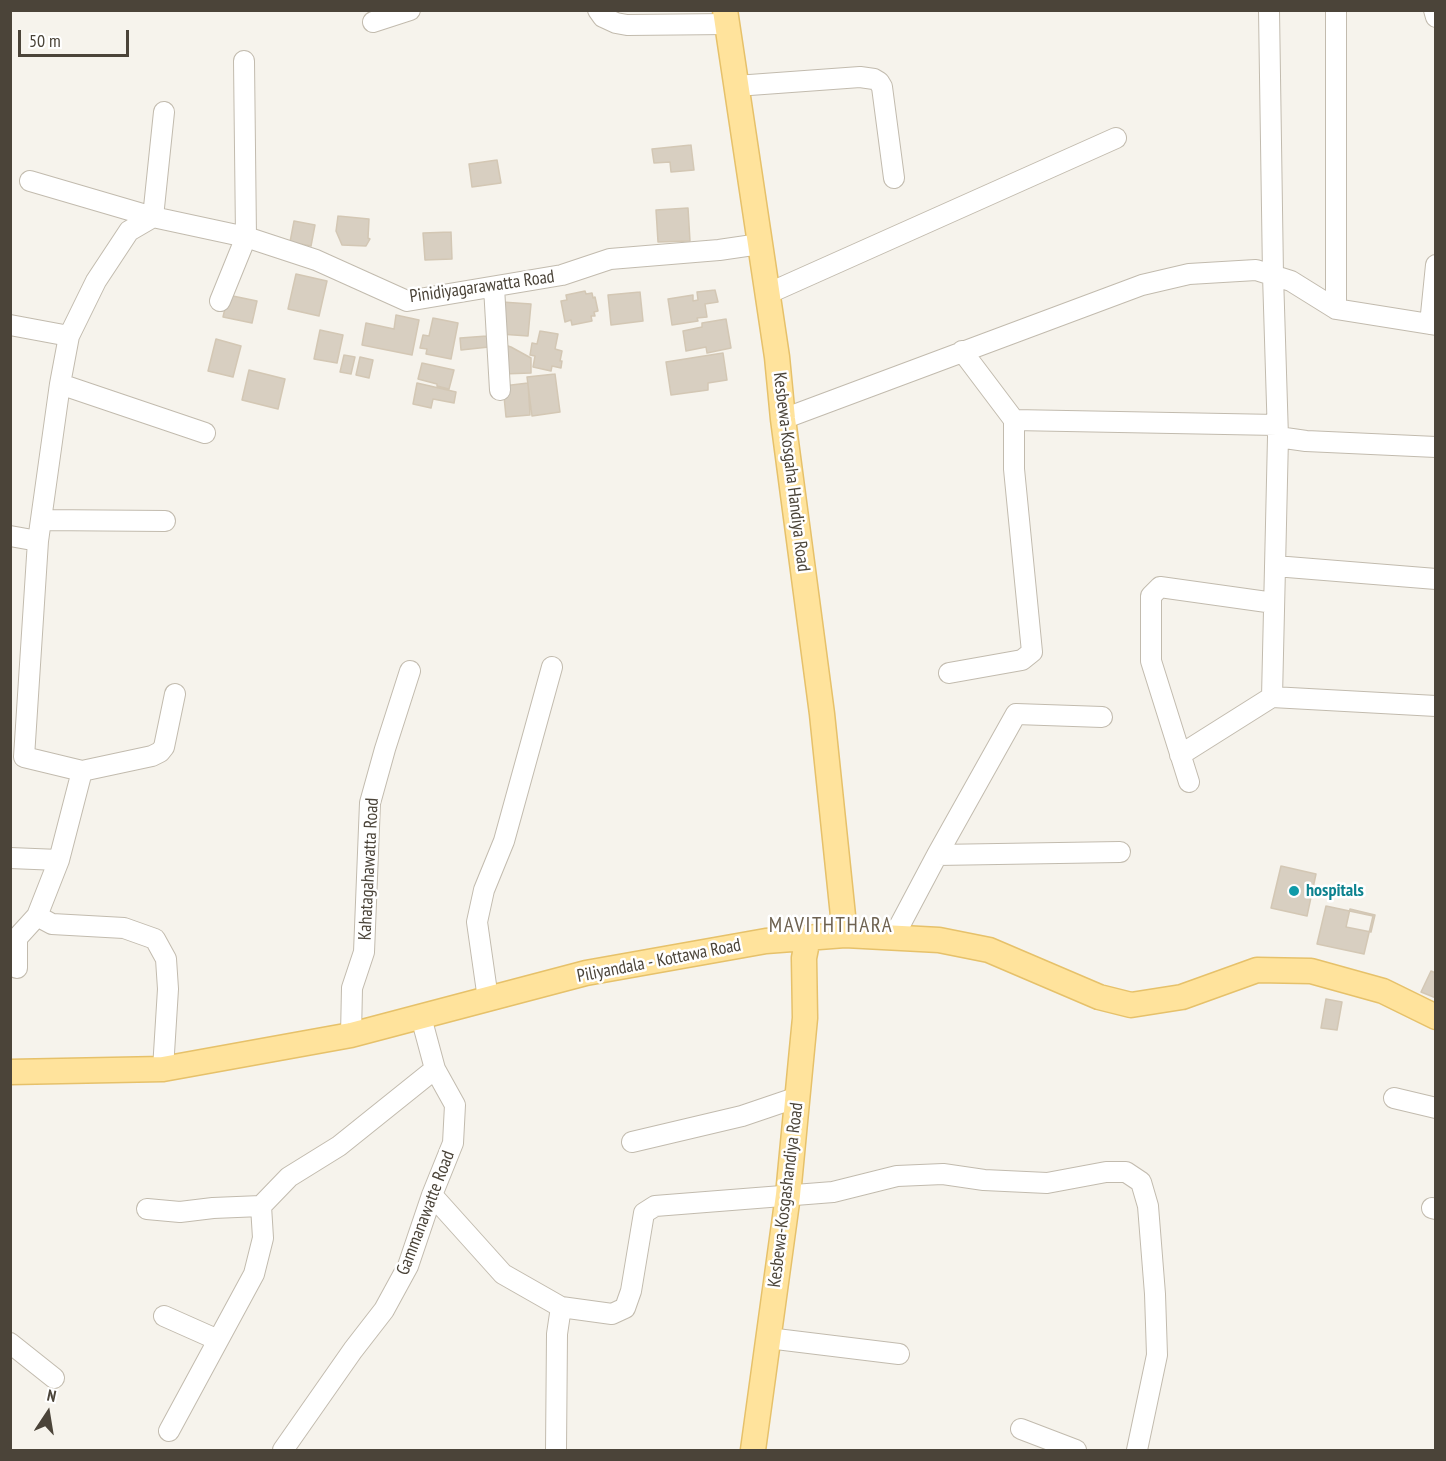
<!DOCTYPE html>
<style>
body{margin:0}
#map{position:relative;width:1446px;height:1461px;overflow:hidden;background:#f6f3ec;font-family:"PT Sans Narrow",sans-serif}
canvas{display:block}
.frame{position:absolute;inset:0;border:12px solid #4b4439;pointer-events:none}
.north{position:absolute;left:18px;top:1383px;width:60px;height:60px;-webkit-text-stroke:4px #fff;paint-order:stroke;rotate:12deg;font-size:16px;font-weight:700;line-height:24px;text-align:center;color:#4b4439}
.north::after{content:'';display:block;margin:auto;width:21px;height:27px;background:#4b4439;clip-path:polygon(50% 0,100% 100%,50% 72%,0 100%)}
.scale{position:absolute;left:18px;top:30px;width:111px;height:27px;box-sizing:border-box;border:3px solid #4b4439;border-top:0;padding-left:8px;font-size:18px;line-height:21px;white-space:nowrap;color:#4b4439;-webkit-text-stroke:4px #fff;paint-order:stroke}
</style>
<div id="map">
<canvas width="1446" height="1461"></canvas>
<div class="frame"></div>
<div class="north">N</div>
<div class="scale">50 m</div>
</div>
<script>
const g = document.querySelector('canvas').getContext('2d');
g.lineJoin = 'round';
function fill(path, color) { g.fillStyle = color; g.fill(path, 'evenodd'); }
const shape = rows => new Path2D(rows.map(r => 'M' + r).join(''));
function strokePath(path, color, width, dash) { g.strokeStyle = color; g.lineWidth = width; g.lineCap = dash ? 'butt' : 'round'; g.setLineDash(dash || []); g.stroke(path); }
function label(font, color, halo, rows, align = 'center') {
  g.font = font + ' "PT Sans Narrow",sans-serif'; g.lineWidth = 5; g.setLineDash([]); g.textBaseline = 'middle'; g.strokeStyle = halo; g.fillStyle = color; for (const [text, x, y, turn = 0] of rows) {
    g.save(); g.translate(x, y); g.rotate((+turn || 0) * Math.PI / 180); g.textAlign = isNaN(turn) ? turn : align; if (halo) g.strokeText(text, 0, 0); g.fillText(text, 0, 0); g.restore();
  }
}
const building = shape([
 [691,145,694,170,671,172,670,162,654,163,652,149,691,145],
 [497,160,501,183,472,187,469,164,497,160],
 [688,208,690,241,658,242,656,210,688,208],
 [338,216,369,219,368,238,370,239,366,246,342,245,336,231,338,216],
 [294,221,315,225,311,246,290,242,294,221],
 [451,232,452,259,425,260,423,233,451,232],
 [296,274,327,281,319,316,288,309,296,274],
 [715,290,718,302,705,304,707,317,697,318,698,321,672,325,668,299,693,295,693,301,698,300,697,292,715,290],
 [585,291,586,294,592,293,593,298,595,297,598,311,594,312,595,316,591,316,592,321,572,325,571,320,565,322,561,301,567,300,566,295,585,291],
 [640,292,643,321,611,325,608,295,640,292],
 [228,295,257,301,252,323,223,317,228,295],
 [502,302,531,304,528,336,500,334,502,302],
 [396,315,419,320,412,355,362,345,366,323,394,329,396,315],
 [433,318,458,323,451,359,426,354,427,349,420,348,423,335,429,336,433,318],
 [726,319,731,348,707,353,706,347,686,351,683,331,702,327,702,323,726,319],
 [320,330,343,335,337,363,314,359,320,330],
 [540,331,558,334,555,349,562,351,560,361,562,361,561,368,552,366,551,371,533,367,535,356,530,355,532,343,537,344,540,331],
 [487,336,489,347,461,350,460,338,487,336],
 [216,339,241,346,233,377,208,371,216,339],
 [505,345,511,347,531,358,531,373,502,374,505,345],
 [723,353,727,380,708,383,708,390,671,395,666,362,723,353],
 [344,355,355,357,351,374,340,372,344,355],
 [360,357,373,360,369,378,356,375,360,357],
 [422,363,454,370,449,389,437,386,437,384,418,379,422,363],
 [249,370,285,379,278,409,242,400,249,370],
 [555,374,560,412,532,416,527,377,555,374],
 [417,383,456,392,454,403,433,399,431,408,413,404,417,383],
 [528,383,530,415,506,417,503,386,528,383],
 [1281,866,1316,874,1307,916,1271,908,1281,866],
 [1326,906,1373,916,1364,954,1317,944,1326,906],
 [1350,909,1375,915,1371,932,1346,927,1350,909],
 [1431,971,1436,973,1436,998,1421,992,1431,971],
 [1326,999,1342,1002,1337,1030,1321,1028,1326,999]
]);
const minor = shape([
 [598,10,603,17,616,23,627,25,727,24],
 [1269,10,1273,275,1278,437,1272,697,1436,706],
 [1336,10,1336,309],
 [1434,10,1436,17],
 [373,22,410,10],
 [736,86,860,77,874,79,879,82,882,87,894,178],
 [30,181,153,217,164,112],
 [494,287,500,390],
 [767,294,1116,138],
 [220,301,246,237,244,61],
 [1430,324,1436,265],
 [10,325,69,336],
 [962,351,1014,420,1277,425],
 [60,384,205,433],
 [783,419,1142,285,1189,274,1256,270,1291,281,1336,309,1436,325],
 [1278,437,1306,441,1436,447],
 [41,520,165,521],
 [10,536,38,541],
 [1275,566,1436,579],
 [949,673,1022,660,1032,652,1014,469,1014,420],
 [1180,755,1272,697],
 [82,771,152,756,160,752,164,747,175,694],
 [1189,782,1151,661,1151,596,1160,587,1274,603],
 [937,855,1120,852],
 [10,858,59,860],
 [893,938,937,855,1016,714,1102,717],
 [17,968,17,938,37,916],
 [488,999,477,922,484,890,504,841,552,667],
 [351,1035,352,988,364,952,370,803,385,749,410,671],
 [163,1069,168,989,166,959,155,939,124,928,52,924,37,916,59,860,82,771,24,757,38,541,60,384,69,336,96,281,129,231,153,217,246,237,316,260,407,301,562,275,610,259,719,250,760,244],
 [1394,1098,1436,1108],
 [632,1142,742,1116,798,1097],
 [432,1195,503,1274,561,1307],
 [1432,1208,1436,1209],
 [147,1209,180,1212,213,1208,261,1206,289,1177,339,1146,435,1069],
 [164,1316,218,1340],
 [768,1338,899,1354],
 [10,1343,54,1378],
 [1021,1429,1076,1450],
 [169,1431,254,1274,263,1238,261,1206],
 [283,1450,353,1350,384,1310,408,1266,432,1195,453,1143,455,1105,435,1069,421,1017],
 [556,1450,557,1334,561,1307,612,1314,625,1308,631,1291,644,1213,655,1206,833,1192,897,1176,943,1174,984,1180,1047,1183,1106,1172,1126,1172,1141,1182,1148,1206,1155,1294,1157,1355,1137,1450]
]);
const major = shape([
 [725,10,777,357,783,419,822,714,845,935],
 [10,1072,163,1069,351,1035,586,973,766,941,845,935,939,940,989,950,1099,997,1131,1005,1182,997,1257,970,1311,971,1383,991,1436,1017],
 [753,1450,788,1195,805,1018,804,958,808,938]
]);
const markers = [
 [1294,891,6,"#0f9aa8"]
];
const streetNames = [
 ["Pinidiyagarawatta Road",482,287,-8],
 ["Kesbewa-Kosgaha Handiya Road",791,472,83],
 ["Kahatagahawatta Road",369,869,-87],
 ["Piliyandala - Kottawa Road",659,961,-11],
 ["Kesbewa-Kosgashandiya Road",786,1195,-83],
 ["Gammanawatte Road",426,1213,-69]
];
const cultureNames = [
 ["hospitals",1306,891]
];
const quarterNames = [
 ["MAVITHTHARA",831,926]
];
fill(building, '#d8cfc1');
strokePath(building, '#d3c7b4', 1.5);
strokePath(minor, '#c2bbae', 22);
strokePath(major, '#e6c16a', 27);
strokePath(minor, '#fff', 20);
strokePath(major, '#ffe39c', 24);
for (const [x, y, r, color] of markers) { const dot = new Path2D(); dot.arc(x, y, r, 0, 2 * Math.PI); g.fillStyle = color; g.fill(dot); strokePath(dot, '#fff', 2); }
label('18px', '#4b4439', '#fff', streetNames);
label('bold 18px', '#0d838f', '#fff', cultureNames, 'left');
g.letterSpacing = '1.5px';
label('21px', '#6e6250', '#fff', quarterNames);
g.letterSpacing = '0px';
</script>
